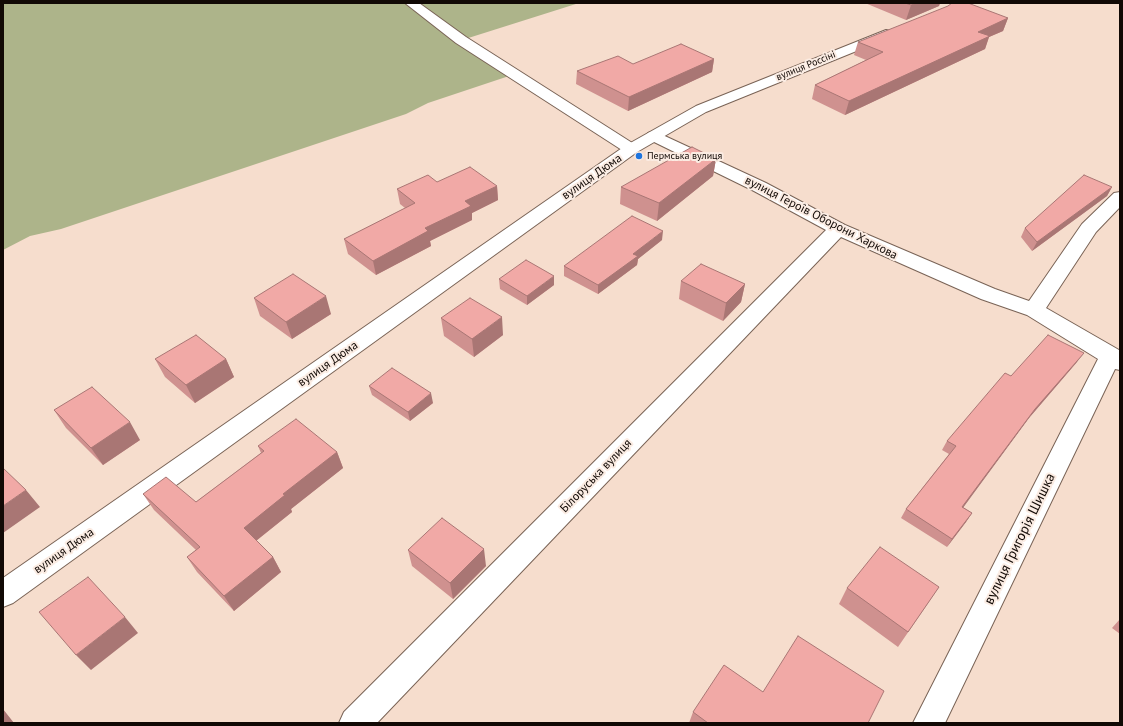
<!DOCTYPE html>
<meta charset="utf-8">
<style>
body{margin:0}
#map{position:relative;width:1123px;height:726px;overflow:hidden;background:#f6ddcd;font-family:"PT Sans",sans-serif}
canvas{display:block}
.frame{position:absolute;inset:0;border:4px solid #110905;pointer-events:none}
</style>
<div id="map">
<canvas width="1123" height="726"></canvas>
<div class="frame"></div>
</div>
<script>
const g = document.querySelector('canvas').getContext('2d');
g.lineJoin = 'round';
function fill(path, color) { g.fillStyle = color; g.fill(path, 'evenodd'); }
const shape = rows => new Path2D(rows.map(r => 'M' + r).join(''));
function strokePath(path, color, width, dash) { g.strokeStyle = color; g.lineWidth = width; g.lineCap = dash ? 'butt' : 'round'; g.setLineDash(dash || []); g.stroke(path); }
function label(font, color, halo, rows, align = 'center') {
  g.font = font + ' "PT Sans",sans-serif'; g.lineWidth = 4; g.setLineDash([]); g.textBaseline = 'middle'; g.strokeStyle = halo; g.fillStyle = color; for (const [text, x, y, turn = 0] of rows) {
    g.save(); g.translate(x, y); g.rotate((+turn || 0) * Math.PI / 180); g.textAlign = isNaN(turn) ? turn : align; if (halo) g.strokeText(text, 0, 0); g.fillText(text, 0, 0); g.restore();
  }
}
const green = shape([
 [3,3,579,3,462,40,515,74,428,103,406,114,61,229,30,236,3,250]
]);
const minor = shape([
 [405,3,419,3,466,37,637,146,639,149,637,152,631,154,625,152,456,43,405,3],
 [654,131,766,183,845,225,995,289,1029,301,1082,224,1114,193,1120,192,1120,207,1096,232,1046,308,1119,350,1120,370,1115,369,945,723,913,723,1098,359,1027,315,981,299,841,237,377,723,339,723,344,712,826,230,754,191,648,139,646,136,648,133,654,131]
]);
const tertiary = shape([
 [886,30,891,31,893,34,891,37,706,112,637,152,13,603,3,607,3,578,625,146,696,106,886,30]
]);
const wall = shape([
 [865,3,940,3,939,6,906,20],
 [1008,18,1003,31,989,37,985,49,845,115,812,99,815,85,866,60,854,55,858,42],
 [714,59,712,72,628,111,576,84,577,71,633,64],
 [716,159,713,176,657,221,620,204,621,187],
 [437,182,497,186,498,200,472,213,472,220,430,241,431,246,376,275,348,254,344,239,405,208,400,204,397,189],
 [1112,187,1107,196,1032,251,1021,237,1025,228],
 [662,240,638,259,637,265,598,294,564,276,564,266],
 [499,279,554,285,527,305,500,289],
 [681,281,745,284,741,302,723,321,679,299],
 [254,298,331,314,292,339,260,316],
 [441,318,503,335,474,357,444,336],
 [155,359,226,359,234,377,195,403,165,377],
 [1077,362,1029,418,963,507,972,513,966,522,947,547,901,518,906,509,949,454,942,450,947,441],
 [369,386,433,403,410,421,372,395],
 [54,410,140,440,103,465,66,428],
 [258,446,337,452,343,468,291,509,292,512,256,541,273,557,281,572,234,611,197,572,187,557,196,550,154,510,143,494,196,502,261,453],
 [408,550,486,566,453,599,412,566],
 [939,587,898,647,839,604,847,588],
 [1120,619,1120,634,1112,628],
 [763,692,868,723,689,723,693,712]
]);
const shadedWall = shape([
 [916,3,940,3,939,6,906,20,911,5],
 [1008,18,1003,31,989,37,985,49,845,115,849,101,978,32],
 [714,59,712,72,628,111,629,97],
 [716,159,713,176,657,221,659,203],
 [497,186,498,200,472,213,472,220,430,241,431,246,376,275,373,261,425,228,465,201],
 [1112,187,1107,196,1032,251,1037,242],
 [663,231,662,240,638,259,637,265,598,294,598,285,633,254],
 [554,276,554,285,527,305,527,296],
 [745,284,741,302,723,321,726,303],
 [326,296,331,314,292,339,286,322],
 [502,317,503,335,474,357,472,339],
 [1084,353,1077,362,1029,418,957,516,962,507,1035,409],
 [226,359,234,377,195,403,186,385],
 [431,393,433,403,410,421,408,412],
 [130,422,140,440,103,465,91,448],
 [337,452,343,468,291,509,292,512,252,544,244,528,283,494],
 [26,490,40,507,3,533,3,506],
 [972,513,966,522,947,547,952,539],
 [484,549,486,566,453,599,450,583],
 [273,557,281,572,234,611,224,596],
 [125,617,138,633,91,670,76,655],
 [3,709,14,723,3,723]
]);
const building = shape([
 [905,3,916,3,911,5,905,3],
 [952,3,968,3,1008,18,978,32,990,36,849,101,815,85,883,52,858,42,948,6,952,3],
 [681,44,714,59,629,97,577,71,618,56,633,64,681,44],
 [692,147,716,159,659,203,621,187,692,147],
 [470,167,497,186,465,201,471,206,425,228,428,231,373,261,344,239,415,203,397,189,428,175,437,182,470,167],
 [1084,175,1112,187,1037,242,1025,228,1084,175],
 [632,216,663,231,633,254,638,256,598,285,564,266,632,216],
 [526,260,554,276,527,296,499,279,526,260],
 [701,264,745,284,726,303,681,281,701,264],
 [293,274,326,296,286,322,254,298,293,274],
 [470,298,502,317,472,339,441,318,470,298],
 [196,335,226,359,186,385,155,359,196,335],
 [1048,335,1084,353,1035,409,962,507,972,513,952,539,906,509,956,446,947,441,1005,373,1011,376,1048,335],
 [392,368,431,393,408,412,369,386,392,368],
 [92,387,130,422,91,448,54,410,92,387],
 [296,419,337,452,283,494,285,495,244,528,273,557,224,596,187,557,200,547,143,494,166,477,196,502,264,451,258,446,296,419],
 [3,468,26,490,3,506,3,468],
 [442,518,484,549,450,583,408,550,442,518],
 [880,547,939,587,908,632,847,588,880,547],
 [88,577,125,617,76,655,39,612,88,577],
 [798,636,884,691,868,723,708,723,693,712,724,665,763,692,798,636]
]);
const markers = [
 [639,156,4,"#1e75df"]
];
const farStreetnames = [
 ["вулиця Россіні",806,66,-22]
];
const farPoinames = [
 ["Пермська вулиця",647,156]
];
const streetNames = [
 ["вулиця Дюма",592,177,-35],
 ["вулиця Героїв Оборони Харкова",821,218,27],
 ["вулиця Дюма",328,364,-35],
 ["Білоруська вулиця",596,476,-46],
 ["вулиця Дюма",64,551,-35]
];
const nearStreetnames = [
 ["вулиця Григорія Шишка",1020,539,-64]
];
fill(green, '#adb48a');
strokePath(minor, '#796356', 2);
strokePath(tertiary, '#796356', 2);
fill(minor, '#fff');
fill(tertiary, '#fff');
fill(wall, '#cf918f');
fill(shadedWall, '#a97674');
fill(building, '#f1a9a6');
strokePath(building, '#a97674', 1);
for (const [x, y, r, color] of markers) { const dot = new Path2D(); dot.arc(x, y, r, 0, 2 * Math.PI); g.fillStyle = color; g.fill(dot); strokePath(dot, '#fbece3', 1.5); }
label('10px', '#110905', '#fbece3', farStreetnames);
label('10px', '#110905', '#fbece3', farPoinames, 'left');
label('12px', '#110905', '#fbece3', streetNames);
label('14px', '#110905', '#fbece3', nearStreetnames);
</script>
